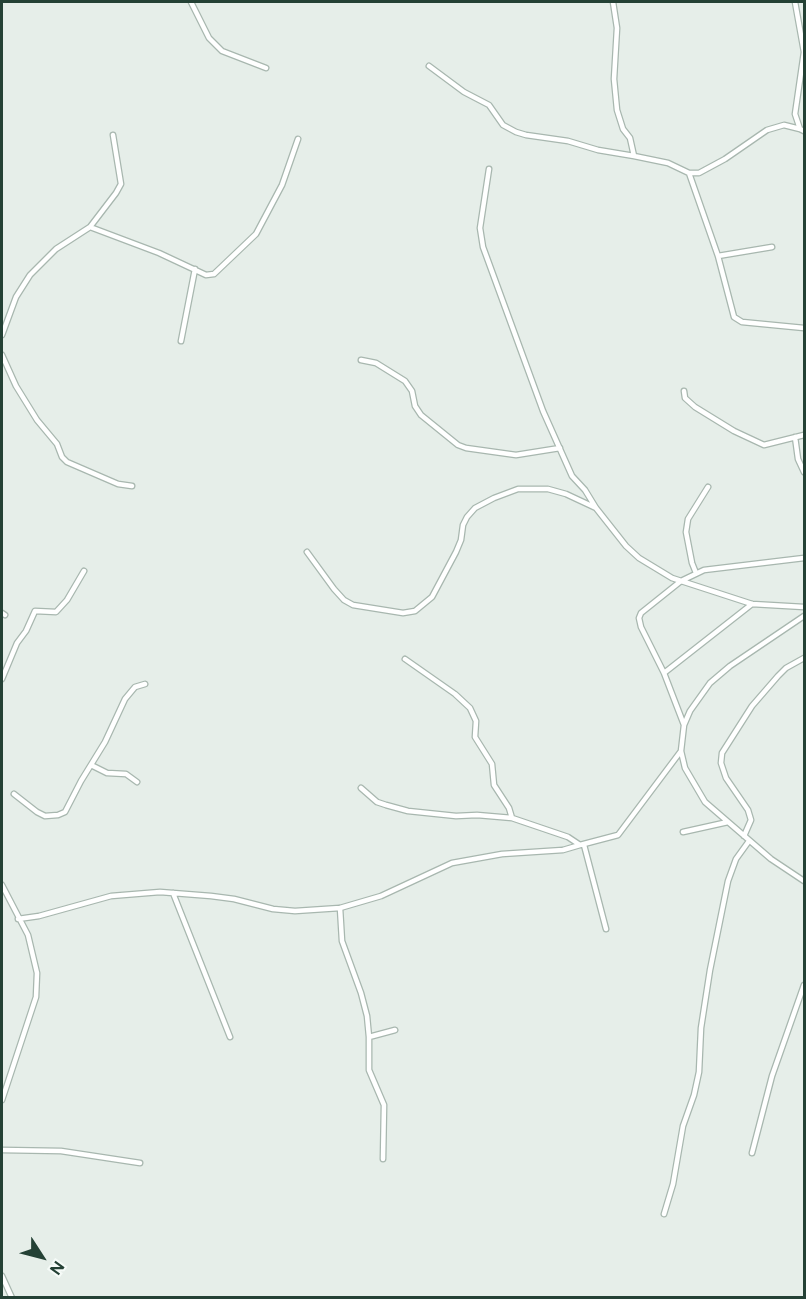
<!DOCTYPE html>
<style>
body{margin:0}
#map{position:relative;width:806px;height:1299px;overflow:hidden;background:#e6eee9;font-family:Figtree,sans-serif}
canvas{display:block}
.frame{position:absolute;inset:0;border:3px solid #244135;pointer-events:none}
.north{position:absolute;left:12px;top:1227px;width:60px;height:60px;-webkit-text-stroke:4px #f6fbf8;paint-order:stroke;rotate:126deg;font-size:16px;font-weight:700;line-height:24px;text-align:center;color:#244135}
.north::after{content:'';display:block;margin:auto;width:21px;height:27px;background:#244135;clip-path:polygon(50% 0,100% 100%,50% 72%,0 100%)}
</style>
<div id="map">
<canvas width="806" height="1299"></canvas>
<div class="frame"></div>
<div class="north">N</div>
</div>
<script>
const g = document.querySelector('canvas').getContext('2d');
g.lineJoin = 'round';
const shape = rows => new Path2D(rows.map(r => 'M' + r).join(''));
function strokePath(path, color, width, dash) { g.strokeStyle = color; g.lineWidth = width; g.lineCap = dash ? 'butt' : 'round'; g.setLineDash(dash || []); g.stroke(path); }
const minor = shape([
 [191,2,209,38,222,51,266,68],
 [613,2,617,28,614,79,617,110,623,129,630,138,634,156,668,163,689,173,699,173,725,159,767,130,784,125,800,129],
 [795,2,804,52,795,114,800,129,804,131],
 [429,66,464,92,489,105,503,125,516,132,526,135,568,141,598,150,634,156],
 [489,169,480,228,483,247,543,411,572,476,585,490,596,508,626,546,639,558,672,578,752,604,804,607],
 [689,173,718,256,734,317,742,322,804,328],
 [90,227,116,193,121,184,113,135],
 [718,256,772,247],
 [2,335,16,297,30,275,56,249,90,227,159,253,206,275,214,274,256,234,282,185,298,139],
 [181,341,195,269],
 [2,355,16,386,37,420,57,444,62,457,67,462,118,484,132,486],
 [361,360,376,363,405,381,412,391,415,406,421,415,458,445,466,448,516,455,560,448],
 [684,391,685,398,695,407,734,431,764,445,804,435],
 [795,437,798,459,804,472],
 [307,552,334,589,344,600,353,605,403,613,415,611,432,597,456,552,461,540,463,525,467,517,475,508,494,498,518,489,548,489,566,494,596,508],
 [696,573,692,563,686,532,688,519,708,487],
 [2,613,5,615],
 [804,616,730,666,710,683,690,711,684,725,681,751,685,768,705,802,771,859,804,881],
 [405,659,455,694,470,708,476,721,475,737,492,764,494,785,509,808,512,818],
 [664,673,752,604],
 [2,679,17,643,26,631,35,611,56,612,67,600,84,571],
 [684,725,664,673,641,627,639,618,641,613,681,581,704,570,804,558],
 [91,765,107,773,126,774,137,782],
 [361,788,377,802,386,805,408,811,456,816,477,815,512,818,568,837,580,845,618,835,681,751],
 [14,794,37,812,45,816,58,815,65,812,81,781,105,742,125,699,135,687,145,684],
 [683,832,728,822],
 [744,836,751,820,748,810,726,778,721,763,722,753,752,706,778,676,786,668,804,658],
 [584,845,606,929],
 [2,885,28,935,37,973,36,997,2,1100],
 [173,893,230,1037],
 [340,908,342,941,361,993,367,1016,369,1037,395,1030],
 [18,919,39,916,111,896,160,892,211,896,234,899,273,909,295,911,340,908,381,896,452,863,502,854,563,850,580,845],
 [369,1037,369,1070,384,1105,383,1159],
 [2,1150,61,1151,140,1163],
 [752,1153,772,1076,804,985],
 [664,1214,673,1184,683,1126,694,1095,699,1072,701,1028,710,970,728,881,736,859,749,841],
 [2,1276,12,1298]
]);
strokePath(minor, '#a8b7af', 7);
strokePath(minor, '#fff', 4.5);
</script>
